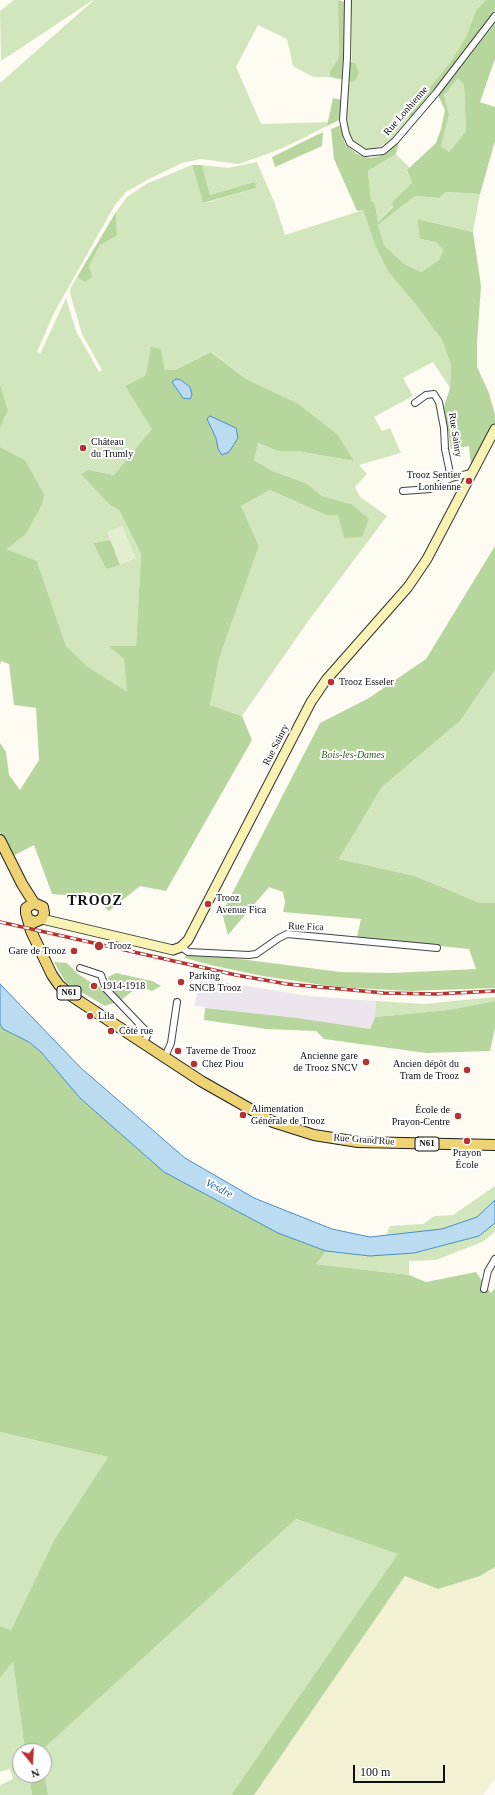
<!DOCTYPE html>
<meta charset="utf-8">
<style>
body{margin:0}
#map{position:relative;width:495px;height:1795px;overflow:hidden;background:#fefcf2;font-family:Georgia,serif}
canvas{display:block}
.north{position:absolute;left:12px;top:1743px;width:40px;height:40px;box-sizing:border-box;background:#fff;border:1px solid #9f9f9f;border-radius:50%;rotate:162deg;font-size:11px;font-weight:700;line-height:16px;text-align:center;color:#0f0f0f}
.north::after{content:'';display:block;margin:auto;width:14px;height:18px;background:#b53234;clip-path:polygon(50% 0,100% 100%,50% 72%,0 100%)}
.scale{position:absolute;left:353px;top:1765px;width:92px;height:18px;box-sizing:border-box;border:2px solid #0f0f0f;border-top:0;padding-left:5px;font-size:12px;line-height:14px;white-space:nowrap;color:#0f0f0f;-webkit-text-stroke:3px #fff;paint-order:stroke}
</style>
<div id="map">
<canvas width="495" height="1795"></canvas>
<div class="north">N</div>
<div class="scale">100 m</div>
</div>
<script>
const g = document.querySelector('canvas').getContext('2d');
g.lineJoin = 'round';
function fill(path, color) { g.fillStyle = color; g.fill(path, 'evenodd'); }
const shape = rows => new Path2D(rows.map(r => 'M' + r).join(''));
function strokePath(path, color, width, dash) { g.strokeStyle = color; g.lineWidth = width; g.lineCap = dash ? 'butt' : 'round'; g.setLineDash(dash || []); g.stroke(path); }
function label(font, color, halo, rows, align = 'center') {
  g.font = font + ' Georgia,serif'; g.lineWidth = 4; g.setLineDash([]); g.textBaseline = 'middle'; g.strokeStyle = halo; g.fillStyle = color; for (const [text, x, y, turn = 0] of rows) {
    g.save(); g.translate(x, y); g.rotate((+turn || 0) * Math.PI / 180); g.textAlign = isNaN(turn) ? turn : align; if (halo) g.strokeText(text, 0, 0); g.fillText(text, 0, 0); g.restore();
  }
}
const industrial = shape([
 [209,980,310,996,376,1001,375,1017,370,1029,194,1006,198,992,208,985]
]);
const farmland = shape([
 [495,1567,495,1779,483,1795,254,1795,405,1576,438,1589,480,1576]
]);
const green = shape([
 [14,0,93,0,1,61,0,11],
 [94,0,338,0,339,59,330,71,330,77,313,77,293,66,287,39,258,25,236,67,261,124,328,122,327,126,283,148,239,164,201,159,182,163,149,179,126,192,115,205,90,249,54,313,37,352,40,354,66,298,76,331,99,372,102,370,82,334,70,293,71,287,77,277,84,282,89,267,100,245,117,236,116,212,127,197,146,184,192,165,203,203,209,202,256,188,254,183,210,195,202,165,228,168,257,162,275,204,285,235,363,210,374,242,442,340,451,365,450,388,433,362,403,378,413,396,374,417,382,431,390,428,401,453,359,465,367,474,355,487,360,497,387,516,309,620,242,716,210,705,220,656,259,546,241,506,270,490,326,515,338,515,351,504,322,496,306,483,272,471,254,460,257,443,277,451,297,451,353,461,297,403,246,379,212,352,175,370,165,370,161,349,147,375,125,386,153,429,114,475,89,470,110,505,119,510,141,554,136,646,108,646,124,659,128,693,87,666,66,646,37,561,7,549,26,534,42,505,25,460,0,447,0,428,8,410,0,384,0,83],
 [111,540,135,558,106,569,93,543],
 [352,0,486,0,476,10,467,35,452,60,410,112,409,119,393,138,379,147,368,150,353,143,347,131,346,111,348,80,355,63,352,62],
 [458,77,464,85,466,131,449,152,441,146,449,115,444,95],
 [396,154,410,168,407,171,412,183,392,202,393,206,378,222,375,204,371,200,368,171],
 [446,192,480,194,473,232,417,219,420,239,436,242,443,250,439,260,421,272,404,264,384,245,378,225,415,196,439,198],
 [495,670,495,903,480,903,415,876,339,859,382,787,460,721],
 [495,997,495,1001,450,1010,375,1017,376,1001,424,1004],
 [495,1186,495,1200,477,1217,442,1229,386,1235,390,1226,423,1224,434,1216,453,1215],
 [495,1223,495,1232,482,1242,436,1260,409,1261,409,1275,316,1264,326,1251,370,1256,414,1253,479,1236],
 [0,1432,108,1457,54,1540,11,1630,0,1626],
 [296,1519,399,1554,231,1795,48,1795,44,1771,44,1751,41,1751],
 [13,1662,25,1751,20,1751,20,1775,29,1775,32,1795,0,1795,0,1785,13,1779,10,1769,0,1772,0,1678]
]);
const forest = shape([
 [338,0,345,2,345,60,355,63,359,73,354,82,330,77,330,71,339,58],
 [486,0,495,0,495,10,445,76,409,119,410,112,452,60,467,35,476,10],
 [495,21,495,59,480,102,495,107,495,141,480,194,446,192,439,198,415,196,378,225,384,245,404,264,421,272,439,260,443,250,436,242,420,239,417,219,473,232,481,286,477,343,477,367,489,393,495,415,495,423,471,466,469,446,451,449,444,406,450,388,451,365,442,340,418,307,388,271,374,242,363,210,357,211,334,159,331,129,341,125,345,144,357,154,370,158,380,156,399,141,396,154,368,171,371,200,375,204,378,222,393,207,392,202,412,183,407,170,436,143,441,129,445,110,438,95],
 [458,78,464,85,466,131,449,152,441,146,449,115,444,95],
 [333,98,341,100,339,120,327,126],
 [323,132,322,146,275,167,272,157],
 [192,165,202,165,210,195,255,182,256,188,203,203],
 [116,212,117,236,100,245,89,267,92,277,84,282,77,277],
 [151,347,161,349,165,370,175,370,211,352,246,379,297,403,337,434,354,461,297,451,277,451,258,443,254,460,272,471,306,483,322,496,351,504,369,519,362,537,344,538,338,515,326,515,270,490,241,506,259,546,220,656,210,705,242,716,252,740,166,891,140,886,109,911,88,892,64,895,52,894,34,845,11,857,0,832,0,743,6,752,9,775,20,790,39,760,36,708,14,705,9,664,1,661,0,665,0,447,25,460,44,495,42,505,26,534,7,549,37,561,66,646,87,666,127,692,124,659,108,646,136,646,141,554,119,510,110,505,81,474,89,470,114,475,152,429,125,386,146,375],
 [0,384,8,410,0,428],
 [111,540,120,565,106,569,93,543],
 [495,546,495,670,460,721,382,787,339,859,415,876,480,903,495,903,495,988,410,991,336,987,263,976,215,966,185,958,186,955,225,957,340,972,392,973,476,969,469,949,357,937,361,919,283,912,285,902,283,892,269,887,228,935,222,913,320,723,369,698,426,659],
 [54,962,67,963,78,974,92,983,94,981,106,992,111,989,108,977,116,973,152,981,161,986,152,991,139,986,120,1001,105,1006,66,983],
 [495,1001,495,1028,490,1051,426,1053,324,1039,316,1031,266,1029,204,1020,205,1008,297,1018,370,1029,375,1017,449,1010],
 [0,1024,3,1029,29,1042,41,1052,80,1098,278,1233,326,1251,316,1264,409,1275,426,1282,476,1272,491,1293,495,1288,495,1567,480,1576,438,1589,405,1576,254,1795,231,1795,398,1554,296,1519,41,1751,25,1751,13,1662,0,1678,0,1626,11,1630,54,1540,108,1457,0,1432],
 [44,1771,48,1795,32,1795,29,1775,44,1775]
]);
const pitch = shape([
 [122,526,136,558,120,565,107,532]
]);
const water = shape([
 [176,379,181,380,190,387,192,395,190,399,183,398,172,382,176,379],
 [210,416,236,428,238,438,229,452,222,455,218,449,216,438,207,419,210,416],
 [0,984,81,1068,185,1158,254,1198,332,1229,370,1237,442,1229,477,1217,495,1200,495,1223,479,1236,414,1253,370,1256,326,1251,278,1233,164,1172,80,1098,41,1052,29,1042,3,1029,0,1024,0,984]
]);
const street = shape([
 [348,0,347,58,343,120,346,134,350,143,365,153,383,151,395,141,436,93,495,16],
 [415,403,426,395,434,394,439,402,444,428,445,449,451,478],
 [403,491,430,489,451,478,471,473],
 [181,947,188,952,249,955,256,954,279,938,287,934,437,948],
 [80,968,101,975,106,989,148,1033,146,1038],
 [167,1052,171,1043,177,1002],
 [484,1289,488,1271,495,1259]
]);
const secondary = shape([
 [42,919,173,950,181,947,188,940,311,702,326,680,408,587,427,559,495,429]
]);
const primary = shape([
 [0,840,22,884,34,903],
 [28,919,35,922,42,919,44,913,43,907,34,903,26,908,26,913,31,931,52,975,59,985,73,997,201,1081,273,1122,314,1135,358,1142,495,1145]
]);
const rail = shape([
 [0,922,236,975,287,984,384,993,435,994,495,991]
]);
const markers = [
 [83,448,4,"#b53234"],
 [469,481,4,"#b53234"],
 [331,682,4,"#b53234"],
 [208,904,4,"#b53234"],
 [99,946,5,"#b53234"],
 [74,951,4,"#b53234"],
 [181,982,4,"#b53234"],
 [94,986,4,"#b53234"],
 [90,1016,4,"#b53234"],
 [111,1031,4,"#b53234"],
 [178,1051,4,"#b53234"],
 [366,1062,4,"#b53234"],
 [194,1064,4,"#b53234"],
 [467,1070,4,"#b53234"],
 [243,1115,4,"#b53234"],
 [458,1116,4,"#b53234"],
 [467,1141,4,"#b53234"]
];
const shields = [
 [69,993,24],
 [427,1144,24]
];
const shieldNames = [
 ["N61",69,993],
 ["N61",427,1144]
];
const streetNames = [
 ["Rue Lonhienne",406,111,-49],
 ["Rue Sainry",455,435,81],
 ["Rue Sainry",276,745,-63],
 ["Rue Fica",306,927,2],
 ["Rue Grand'Rue",364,1140,4]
];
const poiNames = [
 ["Château",91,442],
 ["du Trumly",91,454],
 ["Trooz Sentier",461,475,"right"],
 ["Lonhienne",461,487,"right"],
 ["Trooz Esseler",339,682],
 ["Trooz",216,898],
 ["Avenue Fica",216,910],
 ["Trooz",108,946],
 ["Gare de Trooz",66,951,"right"],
 ["Parking",189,976],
 ["SNCB Trooz",189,988],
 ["1914-1918",102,986],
 ["Lila",98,1016],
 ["Côté rue",119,1031],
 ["Taverne de Trooz",186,1051],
 ["Ancienne gare",358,1056,"right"],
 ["de Trooz SNCV",358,1068,"right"],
 ["Chez Piou",202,1064],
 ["Ancien dépôt du",459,1064,"right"],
 ["Tram de Trooz",459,1076,"right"],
 ["Alimentation",251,1109],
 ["Générale de Trooz",251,1121],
 ["École de",450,1110,"right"],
 ["Prayon-Centre",450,1122,"right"],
 ["Prayon",467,1153,"center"],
 ["École",467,1165,"center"]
];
const parkNames = [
 ["Bois-les-Dames",353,755]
];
const waterNames = [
 ["Vesdre",219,1189,27]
];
const districtNames = [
 ["TROOZ",95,901]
];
fill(industrial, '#ece5ed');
fill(farmland, '#f2f1d4');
fill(green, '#d2e6be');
fill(forest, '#b6d69e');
fill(pitch, '#e2eecf');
fill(water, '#bbdbf1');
strokePath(water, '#488ec3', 1);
strokePath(street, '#424242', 8);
strokePath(secondary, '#313131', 11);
strokePath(primary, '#202020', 12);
strokePath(street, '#fff', 6);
strokePath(secondary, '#f8f3b3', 9);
strokePath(primary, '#edd373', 10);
strokePath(rail, '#b53234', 3.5);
strokePath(rail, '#fff', 2, [6]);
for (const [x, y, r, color] of markers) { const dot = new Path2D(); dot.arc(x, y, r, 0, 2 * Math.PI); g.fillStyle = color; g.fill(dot); strokePath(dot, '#fff', 1.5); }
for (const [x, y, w] of shields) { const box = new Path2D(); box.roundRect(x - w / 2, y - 7, w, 14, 3); g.fillStyle = '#fff'; g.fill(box); strokePath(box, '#0f0f0f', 1); }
label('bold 9px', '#0f0f0f', null, shieldNames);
label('10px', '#0f0f0f', '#fff', streetNames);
label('10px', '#0f0f0f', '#fff', poiNames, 'left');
label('italic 10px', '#2f6224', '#fff', parkNames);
label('italic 11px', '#226098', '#fff', waterNames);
g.letterSpacing = '1px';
label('bold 14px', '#0f0f0f', '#fff', districtNames);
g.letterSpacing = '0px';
</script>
